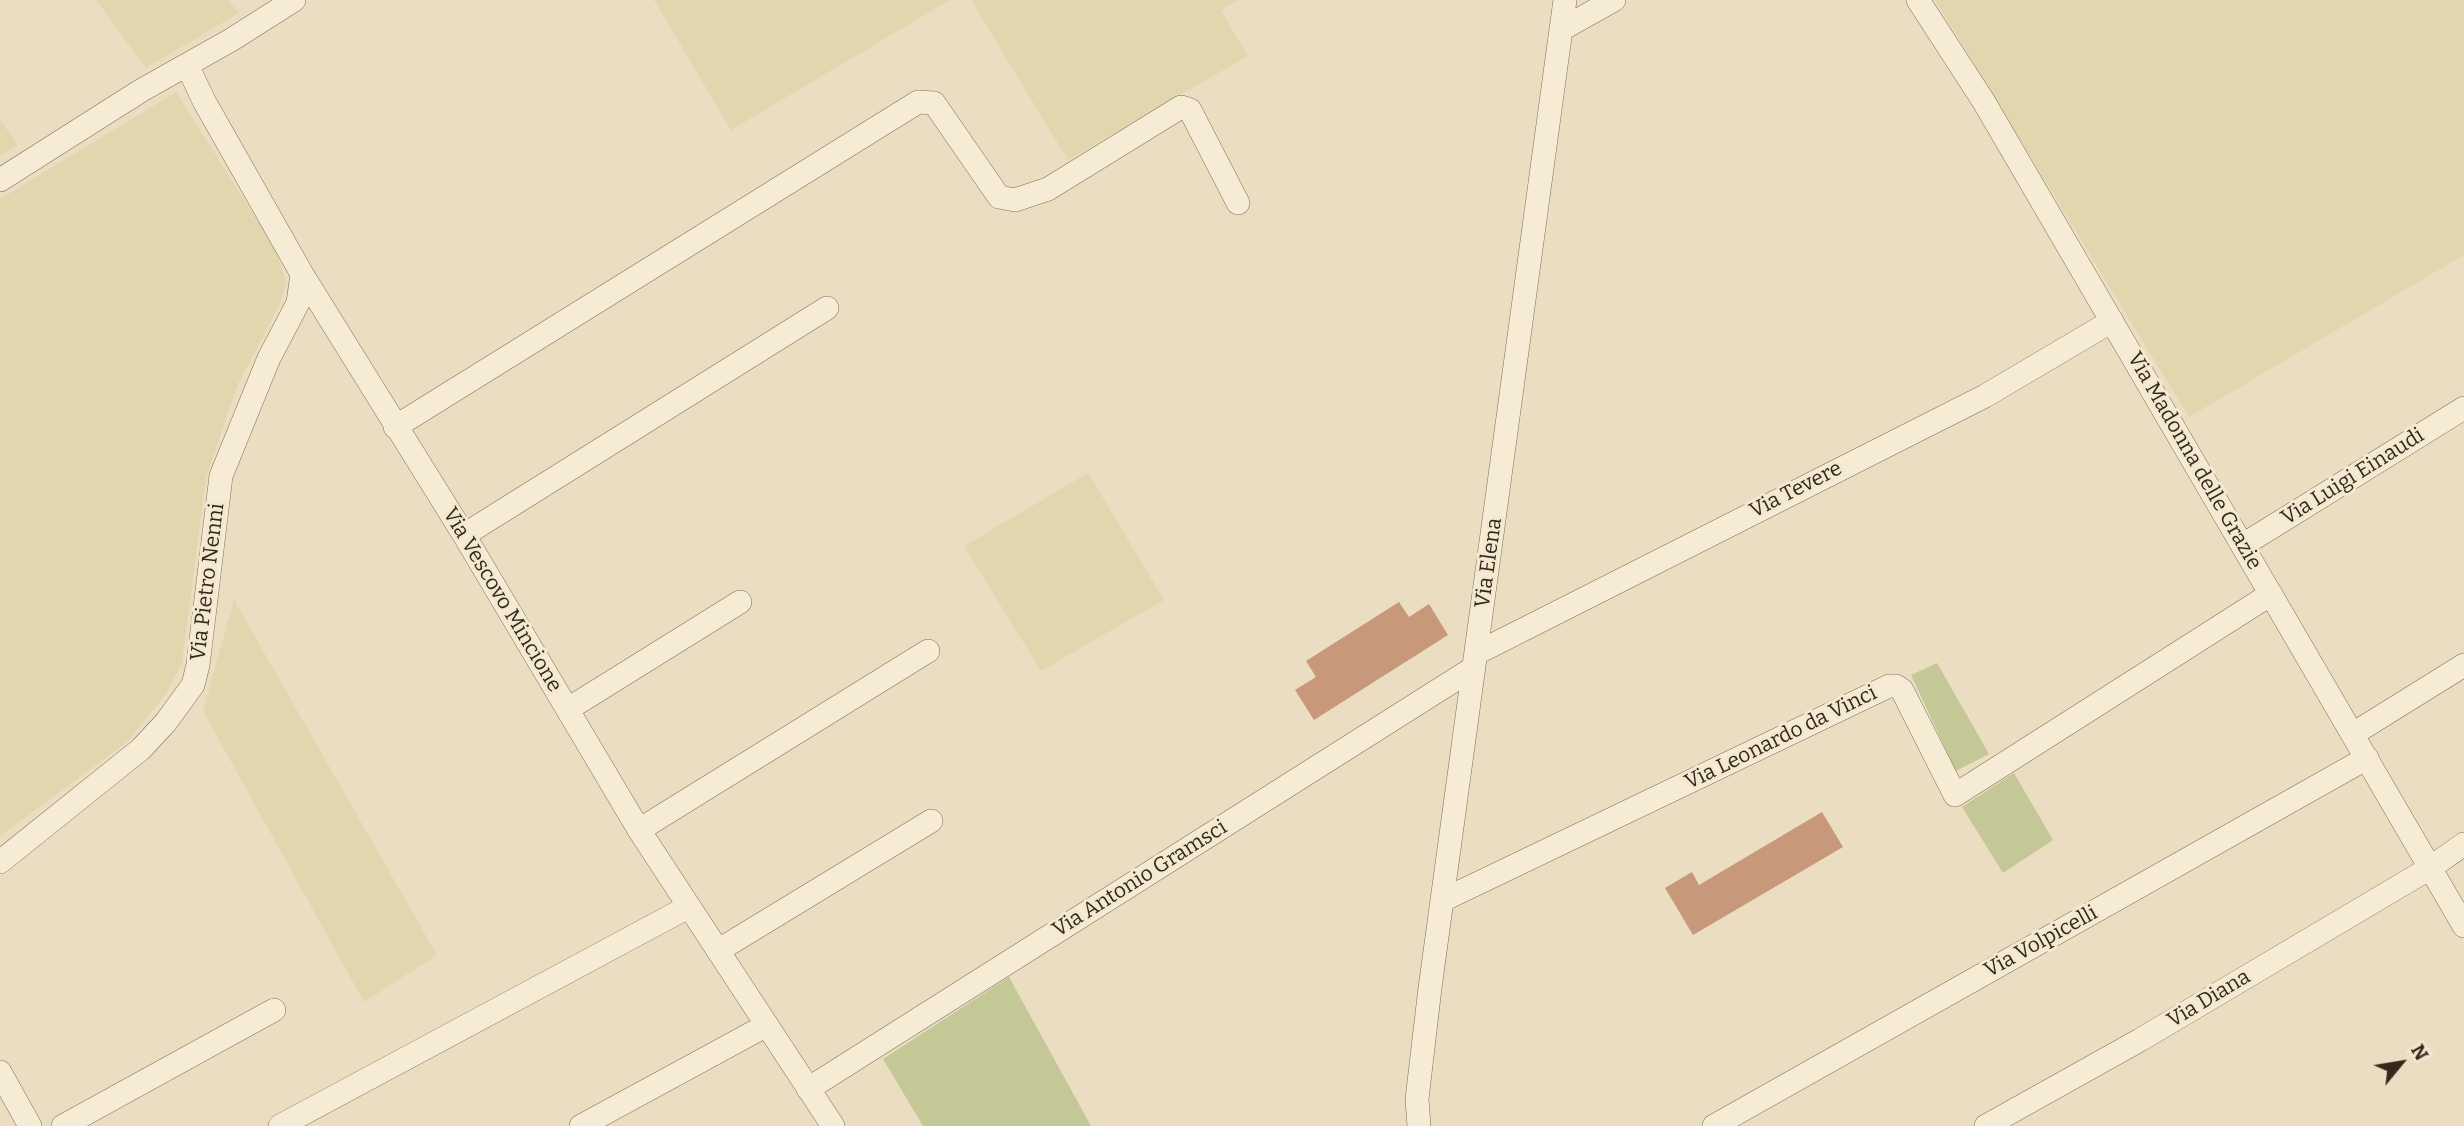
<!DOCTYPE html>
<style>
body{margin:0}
#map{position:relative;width:2464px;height:1126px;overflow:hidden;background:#ebddc1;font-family:Bitter,serif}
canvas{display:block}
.north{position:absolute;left:2366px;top:1028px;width:70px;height:70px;-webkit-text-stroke:5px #f3e8d0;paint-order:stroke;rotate:60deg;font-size:19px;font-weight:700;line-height:28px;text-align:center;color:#34281d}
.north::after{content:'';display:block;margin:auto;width:24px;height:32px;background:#34281d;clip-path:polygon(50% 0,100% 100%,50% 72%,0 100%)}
</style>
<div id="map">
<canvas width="2464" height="1126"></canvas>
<div class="north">N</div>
</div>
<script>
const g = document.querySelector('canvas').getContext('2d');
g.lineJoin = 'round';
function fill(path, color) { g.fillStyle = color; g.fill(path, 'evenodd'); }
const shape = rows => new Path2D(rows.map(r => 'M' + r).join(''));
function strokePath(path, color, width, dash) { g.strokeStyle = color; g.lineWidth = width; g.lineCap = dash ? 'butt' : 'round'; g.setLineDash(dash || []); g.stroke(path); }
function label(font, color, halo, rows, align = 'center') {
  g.font = font + ' Bitter,serif'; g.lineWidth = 6; g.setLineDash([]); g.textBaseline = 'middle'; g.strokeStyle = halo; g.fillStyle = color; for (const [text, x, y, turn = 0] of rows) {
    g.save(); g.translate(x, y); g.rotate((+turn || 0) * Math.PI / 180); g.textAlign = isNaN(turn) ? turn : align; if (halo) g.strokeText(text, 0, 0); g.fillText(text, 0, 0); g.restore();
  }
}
const farmland = shape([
 [96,0,228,0,239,13,146,68],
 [654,0,950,0,731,130],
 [971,0,1239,0,1221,10,1248,56,1068,160],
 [1935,0,2464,0,2464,255,2189,417],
 [176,92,276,250,286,282,280,304,238,384,206,477,182,663,165,695,127,742,0,836,0,199],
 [0,120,18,145,0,156],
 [1088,473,1164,600,1041,671,964,546],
 [234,600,437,955,364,1002,203,711]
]);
const green = shape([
 [1937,663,1989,754,1956,771,1911,675],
 [2014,773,2053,840,2003,873,1962,807],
 [1009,977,1091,1126,923,1126,883,1059]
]);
const building = shape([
 [1399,602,1409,617,1429,604,1448,635,1314,720,1295,690,1316,677,1306,661],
 [1822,812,1843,847,1693,935,1665,888,1692,872,1699,885]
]);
const street = shape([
 [1918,0,1984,102,2464,926],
 [1562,29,1614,0],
 [187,65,204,101,302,274,464,535,639,830,833,1126],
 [0,180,142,90,231,40,294,0],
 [395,427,918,102,934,103,999,197,1015,200,1048,189,1181,107,1190,110,1238,203],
 [464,535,827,308],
 [2243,545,2464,408],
 [1477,653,1985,396,2112,321],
 [568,709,740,602],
 [2353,734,2464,665],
 [639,830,928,651],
 [0,862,141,749,166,722,193,685,198,665,221,476,269,358,298,303,302,274],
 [1443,900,1889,686,1896,686,1902,690,1955,795,2271,594],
 [719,950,931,821],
 [0,1072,30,1126],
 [808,1089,1472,669],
 [63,1126,274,1010],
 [280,1126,688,907],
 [581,1126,767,1025],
 [1419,1126,1417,1099,1430,988,1565,0],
 [1714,1126,2367,758],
 [1986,1126,2140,1040,2430,868,2464,844]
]);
const streetNames = [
 ["Via Madonna delle Grazie",2194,461,60],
 ["Via Luigi Einaudi",2353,477,-32],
 ["Via Tevere",1796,490,-27],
 ["Via Elena",1489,563,-82],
 ["Via Pietro Nenni",208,582,-83],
 ["Via Vescovo Mincione",502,600,59],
 ["Via Leonardo da Vinci",1781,738,-26],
 ["Via Antonio Gramsci",1140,879,-32],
 ["Via Volpicelli",2041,942,-29],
 ["Via Diana",2209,999,-31]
];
fill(farmland, '#e0d7af');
fill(green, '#c3c896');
fill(building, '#c79879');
strokePath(street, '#836f5a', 24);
strokePath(street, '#f6ebd4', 23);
label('21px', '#34281d', '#f3e8d0', streetNames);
</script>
